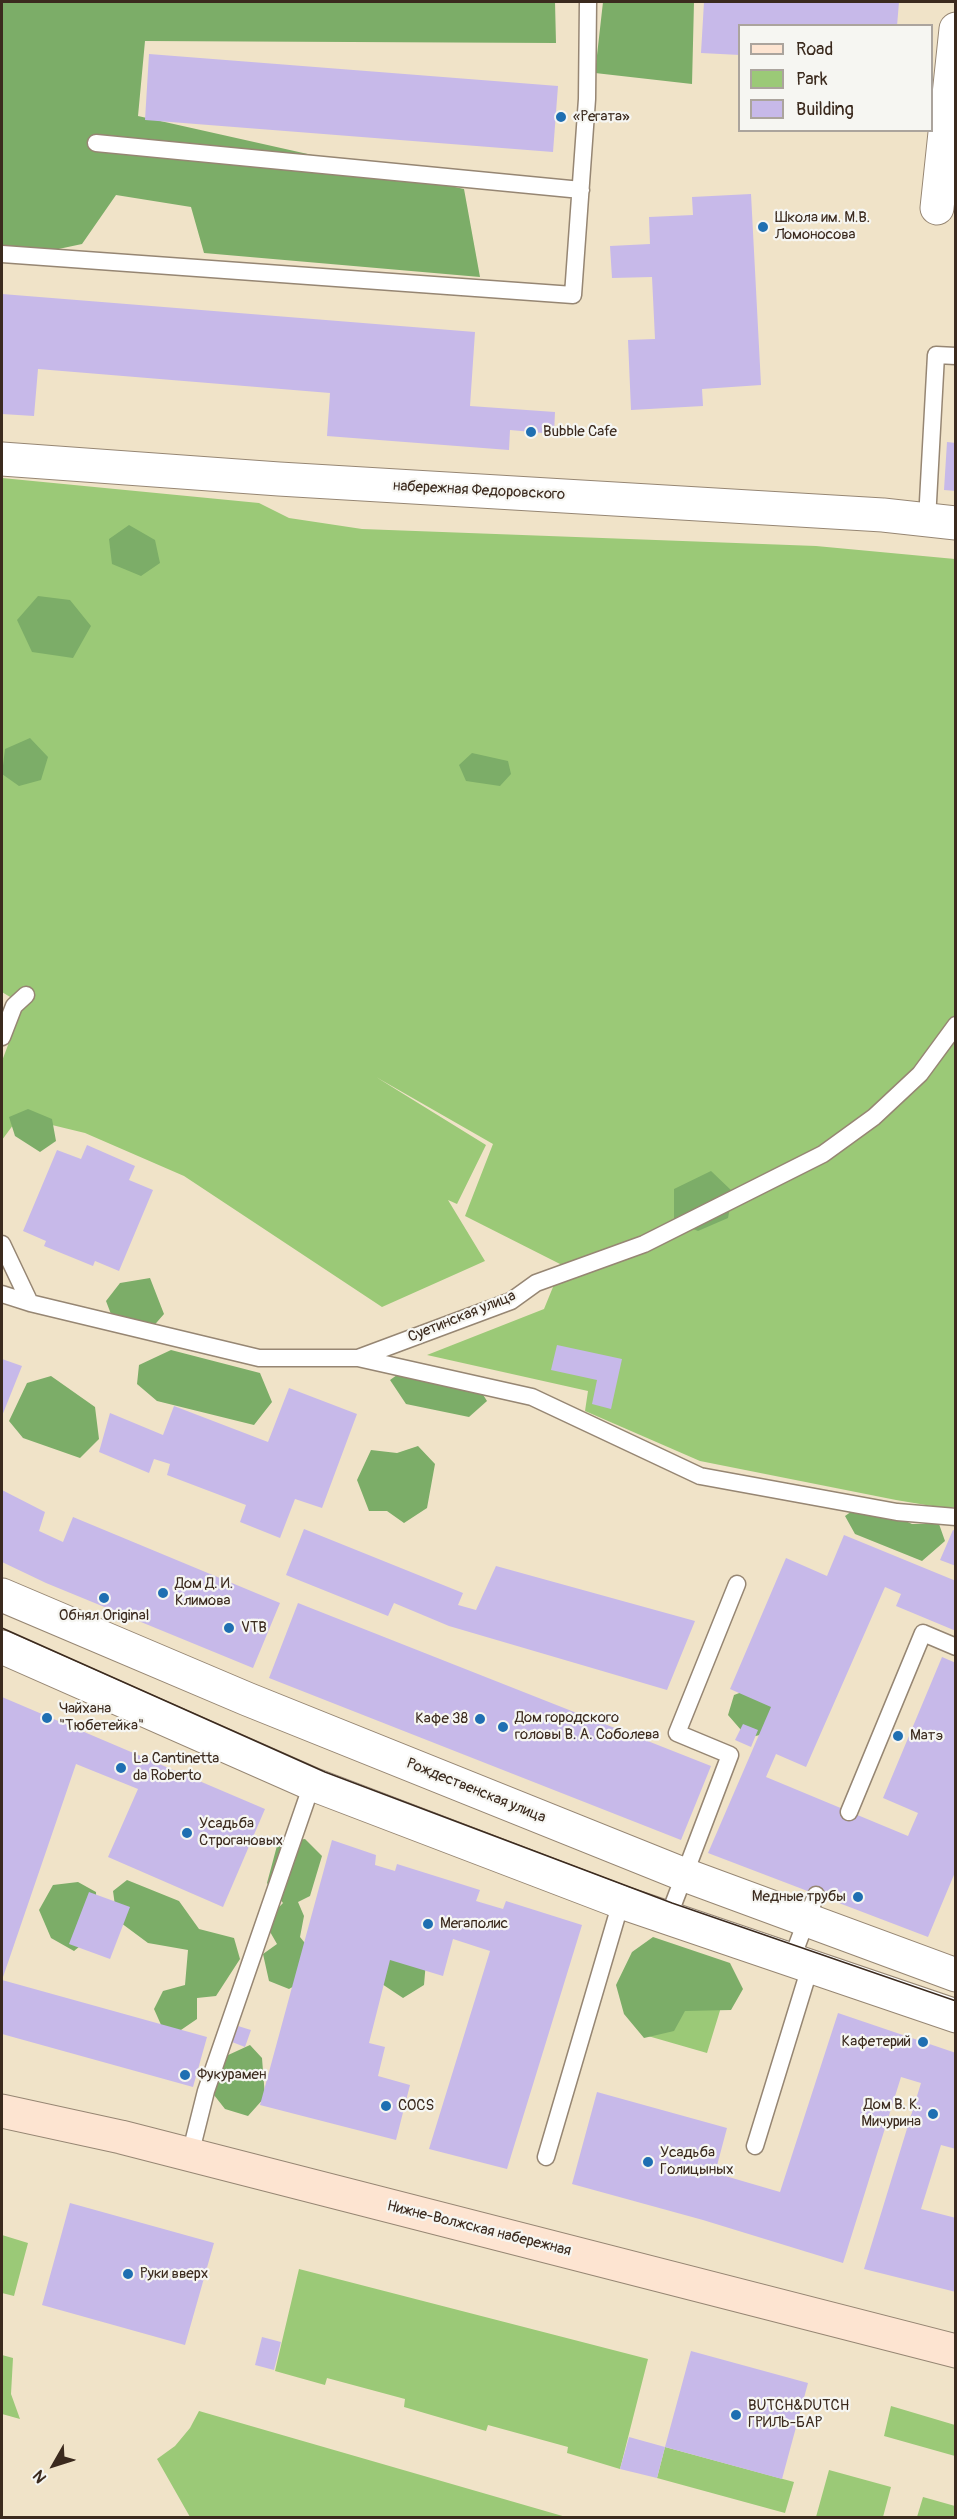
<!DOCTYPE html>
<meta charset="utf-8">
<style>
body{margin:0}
#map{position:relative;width:957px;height:2519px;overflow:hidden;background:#f0e3c8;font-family:Pangolin,sans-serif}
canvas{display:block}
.frame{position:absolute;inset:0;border:3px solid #3b2a1e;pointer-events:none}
.legend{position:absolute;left:738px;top:24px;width:195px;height:108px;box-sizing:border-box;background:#f6f6f2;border:2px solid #aba49d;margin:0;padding:8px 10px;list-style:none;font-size:18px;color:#3b2a1e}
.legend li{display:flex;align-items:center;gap:12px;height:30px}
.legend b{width:30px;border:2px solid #aba49d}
.north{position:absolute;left:24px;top:2435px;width:60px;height:60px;-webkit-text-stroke:4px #f6f6f2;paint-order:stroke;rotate:231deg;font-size:16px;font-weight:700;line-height:24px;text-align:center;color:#3b2a1e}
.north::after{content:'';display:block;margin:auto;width:21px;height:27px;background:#3b2a1e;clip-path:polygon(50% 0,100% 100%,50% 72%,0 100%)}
</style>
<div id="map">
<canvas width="957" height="2519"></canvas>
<div class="frame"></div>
<ul class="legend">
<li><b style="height:8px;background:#fde4d1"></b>Road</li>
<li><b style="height:16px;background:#9bc977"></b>Park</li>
<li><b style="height:16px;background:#c7b9e9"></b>Building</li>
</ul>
<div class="north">N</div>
</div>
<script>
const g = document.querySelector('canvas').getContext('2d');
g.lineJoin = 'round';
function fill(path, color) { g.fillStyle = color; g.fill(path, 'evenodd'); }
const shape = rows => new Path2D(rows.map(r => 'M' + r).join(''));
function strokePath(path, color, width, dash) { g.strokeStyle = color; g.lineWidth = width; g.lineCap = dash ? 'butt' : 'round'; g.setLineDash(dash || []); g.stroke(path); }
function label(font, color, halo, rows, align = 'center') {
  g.font = font + ' Pangolin,sans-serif'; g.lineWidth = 4.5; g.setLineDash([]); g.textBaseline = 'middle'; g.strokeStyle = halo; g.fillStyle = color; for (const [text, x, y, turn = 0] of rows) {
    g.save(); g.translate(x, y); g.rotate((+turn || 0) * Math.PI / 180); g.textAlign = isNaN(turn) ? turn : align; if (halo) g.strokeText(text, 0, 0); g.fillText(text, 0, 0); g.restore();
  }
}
const green = shape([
 [2,478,259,503,289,518,362,529,816,546,955,559,955,1507,944,1508,896,1500,700,1461,585,1411,588,1391,427,1355,544,1309,562,1265,465,1216,493,1144,376,1077,486,1145,457,1204,448,1200,485,1261,382,1307,184,1176,85,1133,19,1117,2,1140,2,1061,23,1005,2,992],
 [656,1984,722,2004,707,2053,641,2034],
 [2,2235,28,2243,14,2296,2,2293],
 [299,2269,648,2359,620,2469,567,2453,568,2447,488,2425,486,2431,404,2407,405,2399,327,2378,325,2385,275,2371],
 [2,2355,13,2358,11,2394,20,2419,2,2414],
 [891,2406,955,2425,955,2456,884,2436],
 [199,2411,566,2517,190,2517,157,2459,175,2446,190,2428],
 [665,2447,794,2482,785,2513,657,2478],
 [829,2470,891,2487,883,2517,816,2517],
 [923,2497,955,2506,955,2517,917,2517]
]);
const forest = shape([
 [2,2,555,2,556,43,145,41,138,116,464,189,480,277,204,253,191,207,116,195,82,244,2,261],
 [603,2,694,2,692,84,595,73],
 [129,525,155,540,160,563,141,576,112,564,109,539],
 [38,596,70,600,91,626,73,658,32,652,17,620],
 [30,738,48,757,41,780,19,786,2,774,5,749],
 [472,753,508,761,511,774,500,786,466,781,459,765],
 [28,1109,52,1119,56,1141,40,1152,15,1136,9,1117],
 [711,1171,733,1192,728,1218,698,1231,674,1221,674,1189],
 [150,1278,164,1314,144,1337,117,1330,106,1301,120,1283],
 [171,1350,260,1373,272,1402,254,1425,157,1401,137,1384,139,1365],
 [411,1365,475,1382,487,1401,469,1417,406,1404,390,1380],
 [51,1376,95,1407,99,1439,80,1458,23,1438,9,1421,27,1383],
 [418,1446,435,1464,427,1508,404,1523,387,1511,369,1511,357,1480,371,1450,397,1453],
 [865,1502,912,1524,939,1524,945,1541,922,1561,855,1534,845,1516],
 [758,1686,780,1705,771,1732,748,1738,728,1715,734,1695],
 [305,1839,322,1856,310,1896,298,1902,304,1916,300,1937,313,1953,303,1981,289,1989,269,1981,263,1954,277,1944,269,1930,270,1916,283,1903,267,1883,278,1842],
 [127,1880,179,1901,199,1929,234,1938,240,1959,216,1996,197,1998,197,2019,178,2032,162,2027,154,2009,163,1991,185,1985,188,1950,148,1943,117,1920,113,1891],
 [78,1882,96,1892,97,1932,74,1951,51,1938,39,1910,53,1885],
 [653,1937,730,1963,743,1989,731,2010,685,2011,674,2031,644,2038,624,2014,616,1985,632,1952],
 [384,1951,426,1961,424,1985,403,1998,379,1982],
 [250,2045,262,2058,265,2097,248,2116,225,2109,214,2095,226,2056]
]);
const building = shape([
 [704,2,899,2,897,26,740,26,740,55,701,53],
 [149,54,558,86,553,152,145,120],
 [751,194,761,385,702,389,703,406,631,410,628,340,655,339,652,277,612,278,610,246,650,244,649,217,693,215,692,197],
 [2,294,475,332,470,406,555,412,554,434,510,430,509,450,327,436,330,393,38,369,34,416,2,414],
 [947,442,956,443,956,491,944,490],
 [87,1145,135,1166,129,1180,153,1190,119,1271,95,1261,93,1266,44,1246,46,1241,23,1231,57,1150,81,1159],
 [557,1345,622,1359,611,1409,592,1404,597,1380,551,1370],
 [2,1359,22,1366,2,1416],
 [289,1388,357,1414,322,1508,295,1499,280,1538,240,1522,246,1505,167,1475,170,1464,154,1459,149,1473,99,1452,110,1413,163,1435,174,1406,268,1442],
 [2,1490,45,1512,39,1531,63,1542,73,1517,280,1603,253,1668,46,1583,2,1562],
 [304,1529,463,1593,458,1605,476,1610,496,1566,695,1621,667,1690,449,1626,394,1603,388,1616,286,1575],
 [953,1530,956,1531,956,1566,940,1560],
 [844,1535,956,1581,956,1631,896,1606,901,1594,885,1587,806,1767,776,1754,766,1777,908,1836,918,1813,883,1798,942,1657,956,1663,956,1870,928,1937,708,1853,771,1707,730,1689,786,1558,827,1576],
 [298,1603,711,1766,681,1840,269,1678],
 [2,1697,265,1809,223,1907,108,1857,138,1789,76,1764,2,1980,207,2037,193,2087,2,2034],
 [743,1724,758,1730,751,1747,735,1740],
 [332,1840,376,1855,375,1865,395,1871,397,1864,480,1890,476,1901,503,1909,506,1901,582,1925,507,2169,429,2149,490,1951,453,1939,443,1976,390,1960,369,2043,385,2047,378,2076,410,2085,396,2140,260,2105],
 [89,1892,130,1907,110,1959,69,1944],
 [838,2013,956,2053,956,2149,941,2145,921,2209,956,2218,956,2292,864,2269,921,2083,901,2077,843,2263,703,2220,572,2184,597,2092,727,2128,715,2173,780,2192],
 [238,2026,251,2030,245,2047,232,2042],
 [70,2203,214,2243,185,2345,42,2305],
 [262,2337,281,2342,274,2370,255,2365],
 [691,2351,808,2383,782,2479,665,2447],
 [629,2437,665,2447,657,2478,620,2469]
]);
const lane = shape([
 [96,143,581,190],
 [2,254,573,295,587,99,588,2],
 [927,520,936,355,956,356],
 [2,1037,14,1006,26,995],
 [2,1244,30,1303],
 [2,1294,30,1303,259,1358,358,1358,511,1301,536,1283,644,1244,823,1154,874,1117,920,1074,956,1025],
 [358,1358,532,1397,700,1476,897,1512,956,1517],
 [849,1812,923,1633,956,1647],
 [668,1918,730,1755,677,1733,737,1584],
 [791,1961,816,1895],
 [755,2146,810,1967],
 [190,2155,206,2091,312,1784],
 [546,2157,621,1902]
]);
const street = shape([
 [937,208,956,29],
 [2,459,279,479,883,515,956,523],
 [2,1595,247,1699,685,1875,956,1975],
 [2,1647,312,1784,621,1902,956,2016]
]);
const secondary = shape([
 [2,2111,121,2137,956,2351]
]);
const tram = shape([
 [2,1628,325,1772,672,1903,956,2001]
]);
const markers = [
 [561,117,6,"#1f6fb2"],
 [763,227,6,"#1f6fb2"],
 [531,432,6,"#1f6fb2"],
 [163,1593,6,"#1f6fb2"],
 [104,1598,6,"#1f6fb2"],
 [229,1628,6,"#1f6fb2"],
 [47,1718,6,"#1f6fb2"],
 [480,1719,6,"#1f6fb2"],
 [503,1727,6,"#1f6fb2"],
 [898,1736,6,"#1f6fb2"],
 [121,1768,6,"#1f6fb2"],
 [187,1833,6,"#1f6fb2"],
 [858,1897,6,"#1f6fb2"],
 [428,1924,6,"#1f6fb2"],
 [923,2042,6,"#1f6fb2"],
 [185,2075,6,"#1f6fb2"],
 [386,2106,6,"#1f6fb2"],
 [933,2114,6,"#1f6fb2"],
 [648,2162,6,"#1f6fb2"],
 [128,2274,6,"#1f6fb2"],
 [736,2415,6,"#1f6fb2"]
];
const poiNames = [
 ["«Регата»",573,117],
 ["Школа им. М.В.",775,218],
 ["Ломоносова",775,235],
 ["Bubble Cafe",543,432],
 ["Дом Д. И.",175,1584],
 ["Климова",175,1601],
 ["Обнял Original",104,1616,"center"],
 ["VTB",241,1628],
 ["Чайхана",59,1709],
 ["\"Тюбетейка\"",59,1726],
 ["Дом городского",515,1718],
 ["головы В. А. Соболева",515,1735],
 ["Кафе 38",468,1719,"right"],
 ["Матэ",910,1736],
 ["La Cantinetta",133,1759],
 ["da Roberto",133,1776],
 ["Усадьба",199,1824],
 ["Строгановых",199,1841],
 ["Медные трубы",846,1897,"right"],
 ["Мегаполис",440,1924],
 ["Кафетерий",911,2042,"right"],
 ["Фукурамен",197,2075],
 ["Дом В. К.",921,2105,"right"],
 ["Мичурина",921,2122,"right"],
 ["COCS",398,2106],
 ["Усадьба",660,2153],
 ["Голицыных",660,2170],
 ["Руки вверх",140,2274],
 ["BUTCH&DUTCH",748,2406],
 ["ГРИЛЬ-БАР",748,2423]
];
const streetNames = [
 ["набережная Федоровского",479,491,3],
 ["Суетинская улица",462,1317,-22],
 ["Рождественская улица",476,1791,22],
 ["Нижне-Волжская набережная",479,2229,14]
];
fill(green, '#9bc977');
fill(forest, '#7cad68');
fill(building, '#c7b9e9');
strokePath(lane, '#968673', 19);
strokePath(street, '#968673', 35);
strokePath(secondary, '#968673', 35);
strokePath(lane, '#fff', 16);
strokePath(street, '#fff', 33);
strokePath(secondary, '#fde4d1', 33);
strokePath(tram, '#3b2a1e', 1.5);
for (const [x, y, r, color] of markers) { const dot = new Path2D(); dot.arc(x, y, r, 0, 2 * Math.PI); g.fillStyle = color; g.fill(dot); strokePath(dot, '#f6f6f2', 2); }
label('15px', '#3b2a1e', '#f6f6f2', poiNames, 'left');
label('15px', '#3b2a1e', '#f6f6f2', streetNames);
</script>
